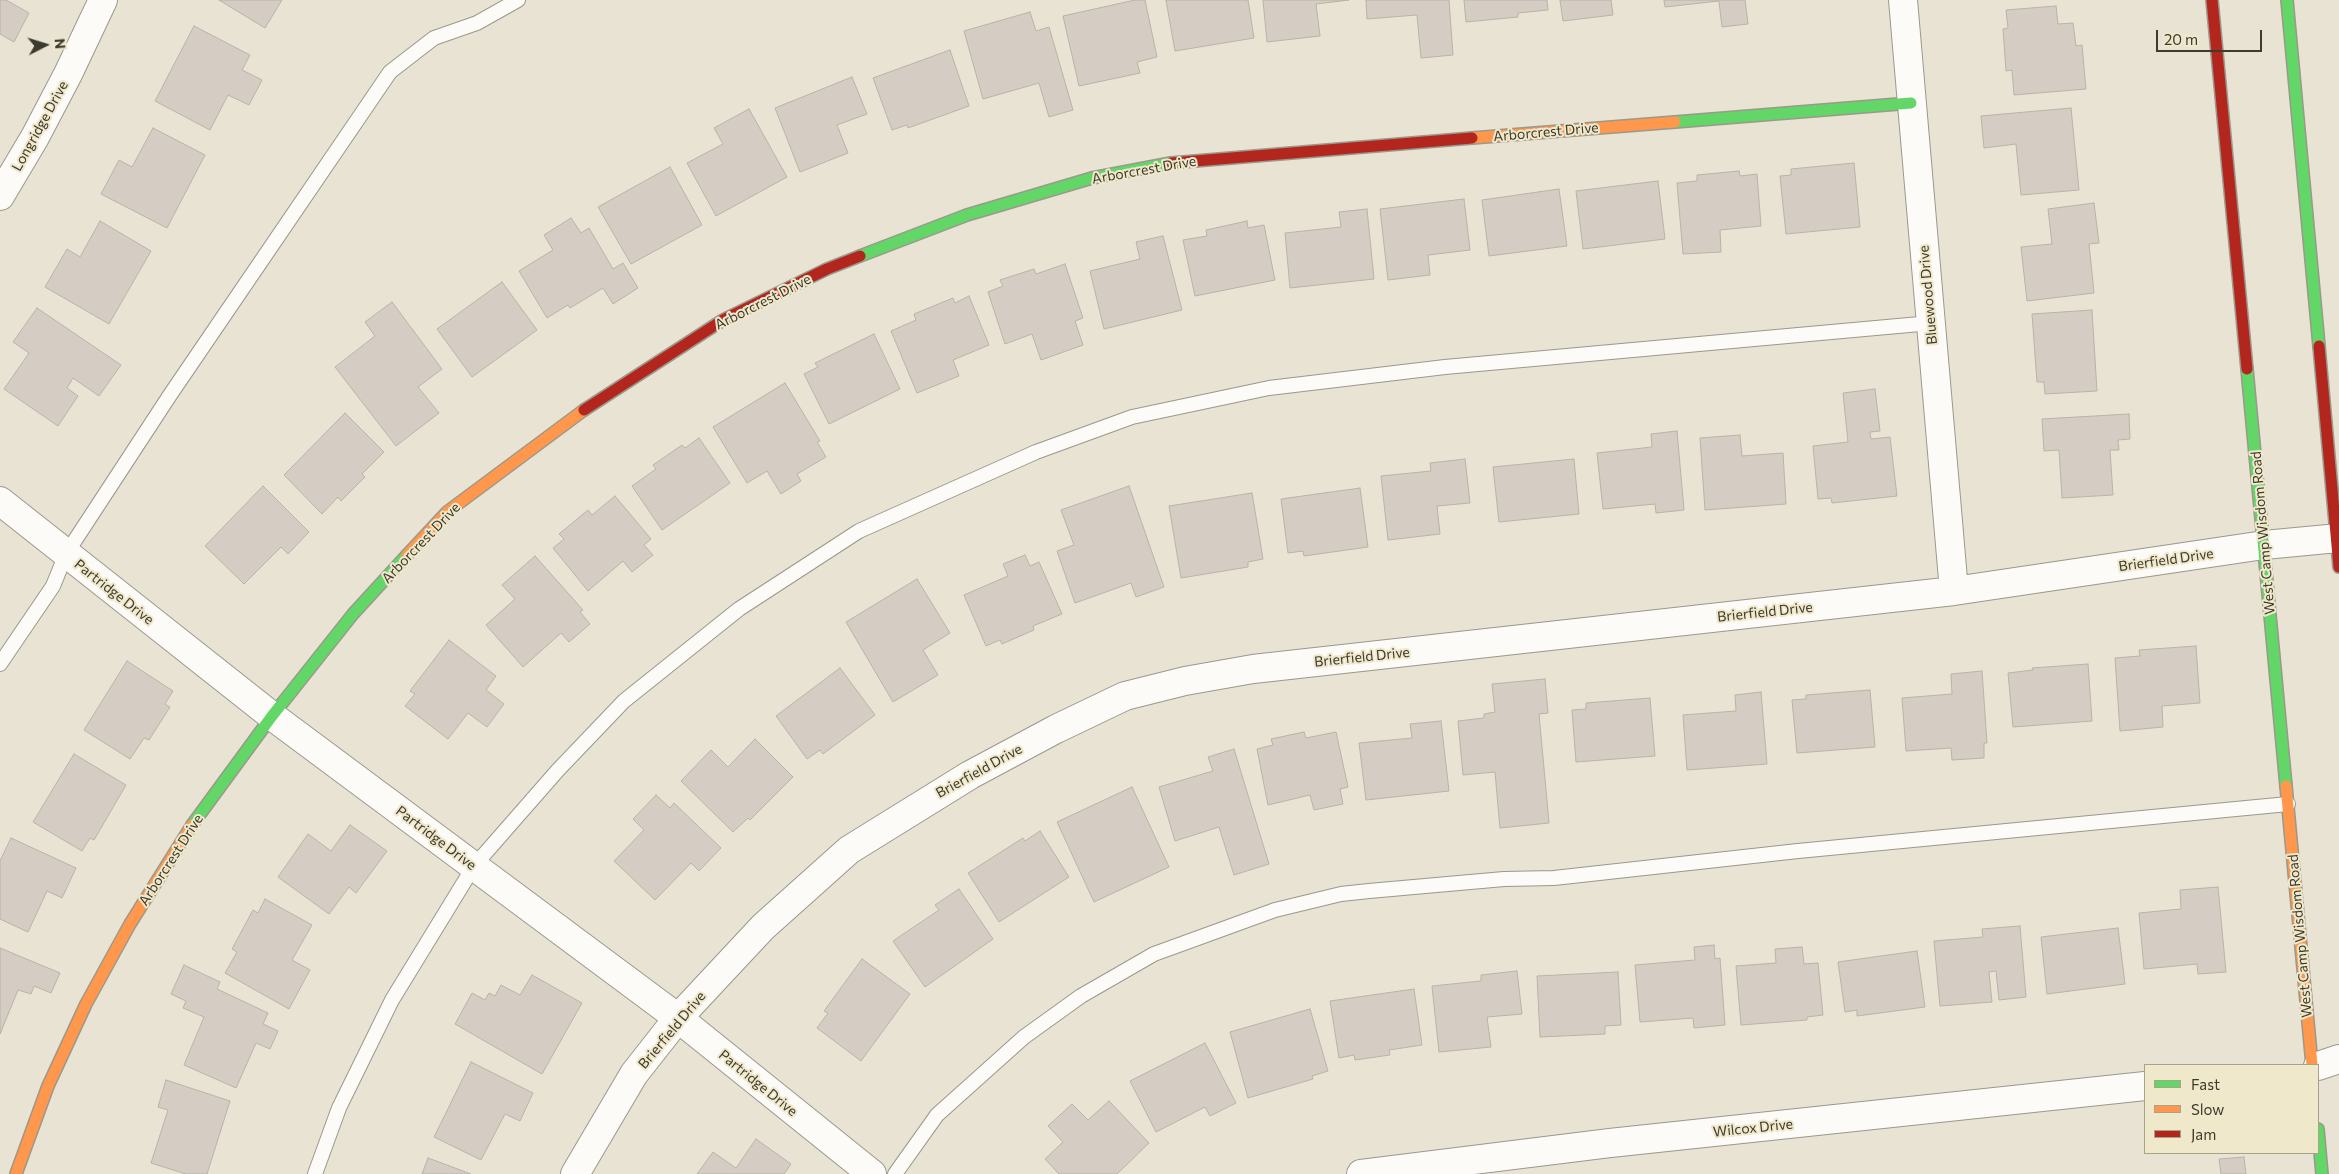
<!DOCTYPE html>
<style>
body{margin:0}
#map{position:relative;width:2339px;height:1174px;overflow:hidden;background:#e8e3d3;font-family:Commissioner,sans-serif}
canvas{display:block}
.legend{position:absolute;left:2144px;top:1064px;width:175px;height:90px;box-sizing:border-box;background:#f0e8cb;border:1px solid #a8a28c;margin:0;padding:6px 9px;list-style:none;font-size:15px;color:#3d3a2e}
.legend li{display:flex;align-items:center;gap:10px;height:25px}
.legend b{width:25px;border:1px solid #a8a28c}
.north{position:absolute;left:20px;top:20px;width:50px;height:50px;-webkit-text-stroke:4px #f0e8cb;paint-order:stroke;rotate:85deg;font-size:14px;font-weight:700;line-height:20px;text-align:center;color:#3d3a2e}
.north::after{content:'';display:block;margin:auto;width:18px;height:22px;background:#3d3a2e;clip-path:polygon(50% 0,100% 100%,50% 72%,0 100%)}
.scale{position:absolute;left:2156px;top:30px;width:106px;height:22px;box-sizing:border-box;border:2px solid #3d3a2e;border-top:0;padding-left:6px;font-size:15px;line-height:18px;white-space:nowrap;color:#3d3a2e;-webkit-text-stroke:4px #f0e8cb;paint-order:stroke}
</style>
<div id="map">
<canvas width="2339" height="1174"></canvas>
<ul class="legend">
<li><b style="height:6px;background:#63d668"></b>Fast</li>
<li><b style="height:6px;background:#ff974d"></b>Slow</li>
<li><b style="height:6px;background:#b3261e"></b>Jam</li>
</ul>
<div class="north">N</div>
<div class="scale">20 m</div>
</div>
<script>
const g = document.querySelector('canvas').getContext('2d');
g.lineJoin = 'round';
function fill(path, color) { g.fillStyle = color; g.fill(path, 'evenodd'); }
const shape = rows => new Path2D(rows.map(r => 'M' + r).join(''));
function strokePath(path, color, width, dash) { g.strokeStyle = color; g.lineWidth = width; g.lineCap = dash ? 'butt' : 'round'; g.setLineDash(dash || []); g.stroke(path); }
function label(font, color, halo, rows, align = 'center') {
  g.font = font + ' Commissioner,sans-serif'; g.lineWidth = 4; g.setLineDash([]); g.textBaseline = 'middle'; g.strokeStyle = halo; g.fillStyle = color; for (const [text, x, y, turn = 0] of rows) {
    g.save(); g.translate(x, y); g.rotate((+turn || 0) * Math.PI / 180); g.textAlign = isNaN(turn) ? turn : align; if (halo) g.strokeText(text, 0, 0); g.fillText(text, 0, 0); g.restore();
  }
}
const building = shape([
 [0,0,6,0,29,13,14,42,0,34,0,0],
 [219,0,282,0,265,28,219,0],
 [1135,0,1145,0,1157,57,1137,62,1140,73,1079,86,1063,16,1135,0],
 [1166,0,1248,0,1254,38,1175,51,1166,0],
 [1263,0,1349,0,1316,4,1320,36,1267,42,1263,0],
 [1366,0,1449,0,1453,55,1421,58,1417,15,1367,19,1366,0],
 [1464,0,1547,0,1548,10,1518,13,1518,17,1466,22,1464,0],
 [1560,0,1611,0,1613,15,1563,21,1560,0],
 [1664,0,1745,0,1748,24,1722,27,1719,1,1665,7,1664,0],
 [2056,6,2058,24,2073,23,2076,46,2082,45,2086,89,2014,95,2012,70,2006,71,2003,29,2008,28,2006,10,2056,6],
 [1030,12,1036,31,1049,27,1073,110,1049,117,1039,83,983,99,964,31,1030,12],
 [194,26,250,55,242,70,262,80,249,105,228,95,210,130,155,101,194,26],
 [950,50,969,106,908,128,907,125,892,130,873,78,950,50],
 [852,77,867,114,837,125,848,153,800,172,775,108,852,77],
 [2071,108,2079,190,2021,195,2016,144,1984,148,1981,116,2071,108],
 [749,109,787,177,716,216,687,163,723,144,714,128,749,109],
 [153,128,205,155,167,228,101,194,119,160,132,167,153,128],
 [1854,163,1860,227,1786,234,1780,176,1791,175,1791,169,1854,163],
 [670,167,702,225,631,264,598,207,670,167],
 [1739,171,1740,176,1757,174,1761,226,1720,230,1721,252,1683,254,1677,183,1697,181,1697,175,1739,171],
 [1658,181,1665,239,1583,249,1576,191,1658,181],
 [1559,189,1567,246,1489,256,1482,200,1559,189],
 [1464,199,1470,250,1428,255,1430,275,1388,280,1380,209,1464,199],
 [2094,203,2099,243,2089,244,2094,293,2027,301,2021,247,2052,244,2048,209,2094,203],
 [1367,209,1374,279,1290,288,1285,233,1341,227,1339,212,1367,209],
 [571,218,581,233,589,228,613,269,623,263,638,288,613,304,603,288,570,308,568,305,547,318,519,271,553,250,544,235,571,218],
 [100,221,151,251,109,324,45,287,67,249,80,257,100,221],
 [1247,221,1248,228,1264,225,1275,280,1195,296,1183,240,1207,236,1206,230,1247,221],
 [1163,236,1182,310,1104,329,1090,271,1140,259,1136,242,1163,236],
 [1065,264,1083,318,1075,321,1083,345,1041,360,1032,334,1005,344,988,292,1003,286,1000,280,1034,269,1036,274,1065,264],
 [502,282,537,330,472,377,437,329,502,282],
 [969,296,989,345,953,360,959,376,917,393,891,331,916,320,914,314,953,298,955,303,969,296],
 [392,302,442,369,418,387,439,413,396,446,335,367,375,336,365,322,392,302],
 [37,308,121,365,99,396,73,378,67,388,78,396,58,426,4,389,29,353,13,342,37,308],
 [2092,310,2097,391,2045,394,2044,382,2037,382,2032,314,2092,310],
 [874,334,900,389,829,424,804,374,818,367,815,363,874,334],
 [785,383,820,441,817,442,826,457,797,474,801,481,781,494,767,471,747,483,713,427,785,383],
 [1875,389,1880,431,1870,432,1871,439,1890,437,1897,496,1832,503,1831,498,1818,499,1813,446,1848,442,1843,393,1875,389],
 [345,413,384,452,362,474,365,477,341,501,338,497,322,514,284,475,345,413],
 [2129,414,2130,439,2118,440,2119,450,2110,450,2113,495,2062,498,2059,450,2044,451,2042,419,2129,414],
 [1677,431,1684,510,1656,513,1655,504,1603,509,1597,453,1652,447,1651,434,1677,431],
 [1740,435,1742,456,1783,453,1786,504,1705,510,1700,438,1740,435],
 [699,438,730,483,662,530,632,486,656,469,653,465,682,445,685,448,699,438],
 [1465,459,1470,503,1437,506,1440,534,1388,540,1381,476,1431,471,1430,463,1465,459],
 [1574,459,1579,514,1499,522,1493,467,1574,459],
 [263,486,309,532,288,554,281,547,244,584,205,546,263,486],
 [1129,486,1164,587,1136,597,1131,583,1075,603,1057,551,1074,545,1061,510,1129,486],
 [1360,488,1368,547,1304,556,1303,551,1288,553,1281,499,1360,488],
 [1252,493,1263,559,1248,562,1248,567,1181,578,1169,506,1252,493],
 [615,496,651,539,644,545,653,555,632,572,623,561,588,591,553,548,564,539,559,534,588,510,592,515,615,496],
 [1025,555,1030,566,1039,562,1062,614,1033,626,1034,630,1002,644,1000,640,986,646,964,595,1008,576,1003,564,1025,555],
 [535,556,583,610,580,612,590,624,569,642,561,633,523,667,486,625,515,599,502,585,535,556],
 [917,579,950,633,923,650,938,675,893,702,846,622,917,579],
 [449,640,496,676,486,690,504,704,487,727,468,713,448,739,405,706,415,694,410,691,449,640],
 [2196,646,2200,703,2162,706,2163,727,2120,731,2115,658,2140,656,2139,650,2196,646],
 [127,661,173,691,165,704,170,707,149,740,144,738,130,759,84,730,127,661],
 [2088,664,2092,721,2013,727,2008,673,2033,670,2032,668,2088,664],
 [840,668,875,715,823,754,820,750,807,759,776,716,840,668],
 [1982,671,1987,743,1984,743,1984,758,1952,760,1951,748,1906,751,1902,698,1952,694,1951,674,1982,671],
 [1545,679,1548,713,1539,714,1549,823,1500,828,1495,772,1463,775,1458,721,1484,718,1484,714,1495,712,1492,684,1545,679],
 [1870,690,1875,747,1797,753,1792,700,1806,699,1806,695,1870,690],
 [1761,692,1767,764,1687,770,1683,715,1736,711,1735,695,1761,692],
 [1650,698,1655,756,1576,762,1572,710,1586,709,1586,703,1650,698],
 [1441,721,1449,791,1366,800,1359,743,1412,738,1410,724,1441,721],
 [1304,732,1306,738,1336,732,1348,787,1340,789,1343,804,1314,810,1310,795,1268,805,1257,749,1273,745,1271,739,1304,732],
 [755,739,793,777,750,820,748,818,733,832,681,781,711,750,728,767,755,739],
 [1234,749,1269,864,1234,875,1219,827,1175,841,1159,787,1213,771,1208,757,1234,749],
 [74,754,126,785,94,840,90,838,82,851,33,822,74,754],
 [1132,787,1169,867,1094,902,1057,822,1132,787],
 [656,795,670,808,674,803,721,848,699,871,691,863,655,900,614,861,644,830,633,819,656,795],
 [350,825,387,851,356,893,349,887,329,914,278,877,308,834,331,851,350,825],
 [1040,831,1069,877,999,922,968,873,1023,838,1025,841,1040,831],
 [11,838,76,868,62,898,47,891,28,932,0,919,0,861,11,838],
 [2218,887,2226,972,2198,974,2197,964,2144,969,2139,913,2181,909,2180,890,2218,887],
 [959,889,993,939,925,987,893,941,939,910,935,905,959,889],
 [265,899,312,925,292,960,310,970,289,1009,225,973,237,952,232,949,253,910,258,913,265,899],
 [2020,926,2026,997,1999,1000,1996,971,1989,972,1992,1002,1940,1006,1934,941,1983,937,1982,929,2020,926],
 [2118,928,2125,984,2047,994,2041,937,2118,928],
 [1714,945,1715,959,1720,958,1725,1025,1694,1028,1693,1018,1640,1022,1635,965,1695,960,1694,947,1714,945],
 [1802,947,1804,964,1818,963,1823,1015,1807,1017,1807,1020,1741,1025,1736,966,1776,963,1775,949,1802,947],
 [0,948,60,973,51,993,34,986,31,994,18,990,0,1034,0,948],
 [1917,951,1925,1007,1857,1016,1857,1010,1845,1012,1838,962,1917,951],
 [862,959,910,994,861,1061,817,1028,828,1013,824,1011,862,959],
 [184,965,220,982,217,989,268,1013,263,1024,278,1031,270,1049,256,1043,236,1088,184,1065,204,1017,183,1008,186,1001,171,994,184,965],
 [1517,971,1522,1014,1487,1017,1491,1047,1439,1052,1432,986,1481,981,1481,975,1517,971],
 [1618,972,1621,1025,1605,1026,1605,1034,1540,1037,1537,976,1618,972],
 [532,975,582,1003,542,1074,455,1024,472,993,485,1000,489,993,495,996,501,985,520,995,532,975],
 [1414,989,1422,1045,1389,1050,1390,1055,1355,1060,1354,1055,1339,1058,1330,1001,1414,989],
 [1310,1009,1328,1071,1312,1076,1313,1079,1248,1098,1230,1032,1310,1009],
 [1205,1043,1236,1103,1210,1116,1205,1107,1156,1132,1130,1081,1205,1043],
 [471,1062,533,1093,520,1121,505,1114,481,1160,434,1137,471,1062],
 [166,1080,230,1101,207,1174,186,1174,151,1163,168,1110,158,1107,166,1080],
 [1109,1101,1149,1143,1117,1174,1059,1174,1045,1159,1063,1142,1048,1126,1072,1104,1088,1120,1109,1101],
 [756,1139,791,1164,784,1174,697,1174,713,1152,736,1168,756,1139],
 [2244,1157,2246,1174,2221,1174,2219,1159,2244,1157],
 [428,1158,471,1174,422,1174,428,1158]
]);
const lane = shape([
 [0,664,53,586,66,554,170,395,390,72,434,38,477,23,518,0],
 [315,1174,339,1108,392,1000,474,866,558,770,624,701,739,609,859,531,1036,452,1132,417,1269,388,1445,367,1931,323],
 [895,1174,937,1115,1024,1037,1081,996,1154,954,1275,910,1341,894,1369,891,1504,879,1554,878,1798,851,2288,804]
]);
const street = shape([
 [1903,0,1954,591],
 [0,196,35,137,68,74,103,0],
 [0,501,272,716,678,1018,872,1174],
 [2318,1066,2339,1059],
 [575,1174,634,1074,678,1018,763,927,849,850,970,775,1056,729,1125,696,1185,681,1253,669,1954,591,2264,545,2339,538],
 [1361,1174,1610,1143,2145,1086]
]);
const fast = shape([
 [2287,0,2319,346],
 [1675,122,1911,103],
 [860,256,967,215,1092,178,1171,163],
 [2247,369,2286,786],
 [192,825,272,716,353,614,407,555],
 [2318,1129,2322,1174]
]);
const slow = shape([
 [1472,138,1675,122],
 [407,555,447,512,584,410],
 [2286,786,2312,1065],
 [16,1174,48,1086,86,1004,130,924,192,825]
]);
const jam = shape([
 [2212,0,2247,369],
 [1171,163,1472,138],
 [2319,346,2339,567],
 [584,410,723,320,827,269,860,256]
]);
const streetNames = [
 ["Longridge Drive",40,126,-61],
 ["Arborcrest Drive",1546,132,-5],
 ["Arborcrest Drive",1144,170,-10],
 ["Bluewood Drive",1928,295,-95],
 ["Arborcrest Drive",763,302,-27],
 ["West Camp Wisdom Road",2263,533,-95],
 ["Arborcrest Drive",421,543,-46],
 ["Brierfield Drive",2166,560,-8],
 ["Partridge Drive",114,592,38],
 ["Brierfield Drive",1765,612,-6],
 ["Brierfield Drive",1362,657,-6],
 ["Brierfield Drive",979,771,-29],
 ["Partridge Drive",436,838,37],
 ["Arborcrest Drive",171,860,-57],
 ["West Camp Wisdom Road",2300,936,-95],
 ["Brierfield Drive",672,1030,-50],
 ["Partridge Drive",758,1083,39],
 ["Wilcox Drive",1753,1128,-6]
];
fill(building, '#d5cdc3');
strokePath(building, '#b9b2a8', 1);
strokePath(lane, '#9b988c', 16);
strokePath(street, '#9b988c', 30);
strokePath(fast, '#9b988c', 14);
strokePath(slow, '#9b988c', 14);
strokePath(jam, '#9b988c', 14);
strokePath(lane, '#fcfbf8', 14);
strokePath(street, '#fcfbf8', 28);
strokePath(fast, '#63d668', 11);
strokePath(slow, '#ff974d', 11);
strokePath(jam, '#b3261e', 11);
label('14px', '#3d3a2e', '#f0e8cb', streetNames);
</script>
